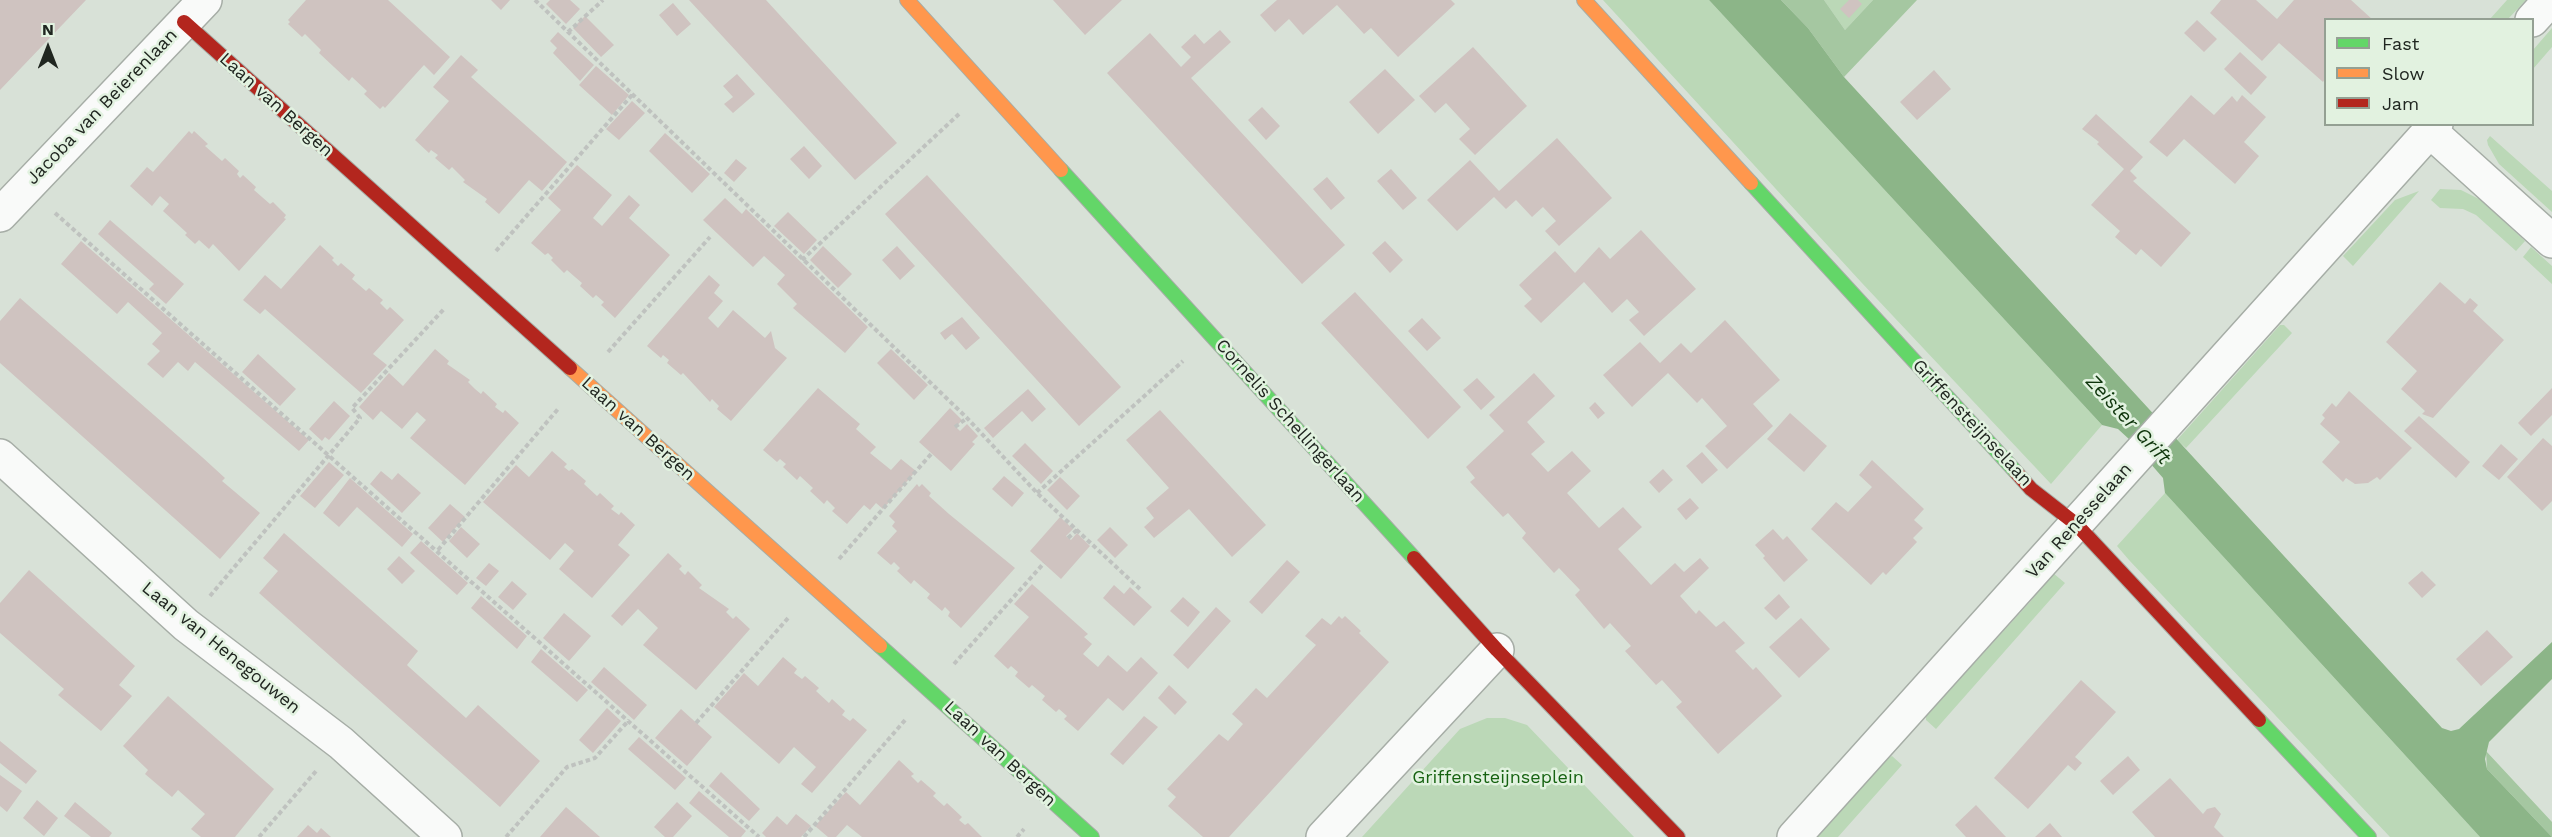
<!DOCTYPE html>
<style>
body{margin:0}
#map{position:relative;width:2552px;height:837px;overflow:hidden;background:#d8e1d7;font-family:"Work Sans",sans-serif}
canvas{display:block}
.legend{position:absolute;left:2324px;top:18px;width:210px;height:108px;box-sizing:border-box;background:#e2f2e0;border:2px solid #94a093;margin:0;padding:8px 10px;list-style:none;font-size:18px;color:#202620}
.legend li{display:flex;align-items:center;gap:12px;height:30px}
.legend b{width:30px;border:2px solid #94a093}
.north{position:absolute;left:18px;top:18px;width:60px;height:60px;-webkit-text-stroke:4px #e2f2e0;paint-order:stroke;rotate:0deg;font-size:16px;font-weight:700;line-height:24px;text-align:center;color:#202620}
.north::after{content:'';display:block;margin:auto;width:21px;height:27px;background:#202620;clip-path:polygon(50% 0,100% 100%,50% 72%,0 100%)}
</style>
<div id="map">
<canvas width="2552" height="837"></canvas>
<ul class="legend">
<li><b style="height:8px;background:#63d668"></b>Fast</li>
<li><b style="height:8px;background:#ff974d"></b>Slow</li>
<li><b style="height:8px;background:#b3261e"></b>Jam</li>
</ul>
<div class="north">N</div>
</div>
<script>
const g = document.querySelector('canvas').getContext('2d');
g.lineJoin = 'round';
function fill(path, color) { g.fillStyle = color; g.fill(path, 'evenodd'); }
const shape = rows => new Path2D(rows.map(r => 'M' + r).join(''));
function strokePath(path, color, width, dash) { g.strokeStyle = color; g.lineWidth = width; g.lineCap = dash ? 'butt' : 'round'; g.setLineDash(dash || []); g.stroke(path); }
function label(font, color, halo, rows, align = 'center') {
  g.font = font + ' "Work Sans",sans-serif'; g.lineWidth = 5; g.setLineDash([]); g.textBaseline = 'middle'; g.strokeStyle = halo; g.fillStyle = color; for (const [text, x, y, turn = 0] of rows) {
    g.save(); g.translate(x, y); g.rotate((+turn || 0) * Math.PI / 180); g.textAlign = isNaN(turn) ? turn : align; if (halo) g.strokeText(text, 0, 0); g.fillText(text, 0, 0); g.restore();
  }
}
const green = shape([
 [1603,0,1709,0,2102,425,2051,484,1861,282],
 [1824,0,1873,0,1845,30],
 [2507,0,2526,0,2508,19,2490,19],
 [2552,28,2552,47,2533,69,2533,50],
 [2490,136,2552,191,2552,212,2499,164,2488,145,2487,140],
 [2440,189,2461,190,2481,200,2525,241,2516,251,2476,215,2463,209,2440,208,2431,200],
 [2419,191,2353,266,2343,256,2395,200],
 [2531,247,2552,266,2552,284,2523,257],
 [2280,325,2284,325,2292,333,2186,448,2177,440],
 [2165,493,2480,837,2390,837,2129,560,2117,546],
 [2053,573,2065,583,1936,729,1926,720,1926,716,2030,602],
 [1487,718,1505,718,1527,725,1634,837,1362,837,1460,729],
 [1892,756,1902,765,1838,837,1816,837,1888,758]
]);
const forest = shape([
 [1781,0,1824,0,1845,30,1873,0,1917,0,1844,77,1808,28],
 [2486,751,2552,822,2552,837,2487,769]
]);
const water = shape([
 [1709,0,1781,0,1808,28,1844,77,2442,728,2451,731,2459,729,2552,642,2552,679,2489,742,2485,759,2487,769,2552,837,2480,837,2165,493,2163,478,2130,440,2118,429,2102,425]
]);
const building = shape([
 [0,0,86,0,0,90],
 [306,0,388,0,450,57,434,75,424,65,385,108,383,106,380,109,364,94,367,91,352,77,349,81,319,53,321,50,305,34,302,37,288,24,290,22,288,20],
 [491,0,510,0,501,10],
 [550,0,570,0,580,9,566,24,546,4],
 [689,0,766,0,897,143,855,180],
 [1053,0,1122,0,1085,35],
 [1277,0,1451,0,1455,4,1398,57,1371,28,1364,34,1337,5,1303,35,1289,19,1275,32,1260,15],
 [1849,0,1858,0,1862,4,1849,18,1840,9],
 [2221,0,2256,0,2277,19,2294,0,2351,0,2373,20,2325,20,2325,79,2323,82,2279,43,2262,61,2210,13],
 [673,3,691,24,677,36,659,15],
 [585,16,614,45,601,57,573,28],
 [2197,20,2217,39,2204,52,2184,33],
 [1220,30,1231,42,1191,78,1345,245,1302,284,1107,73,1150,33,1181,67,1191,57,1181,47,1195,34,1204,44],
 [558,32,594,65,580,81,553,53,557,48,550,41],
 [1473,47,1527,106,1475,155,1459,139,1470,129,1446,103,1435,113,1419,96],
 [2240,52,2267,77,2251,95,2224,69],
 [461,55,478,70,471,77,567,162,542,191,529,180,499,214,485,202,487,199,463,182,465,180,452,167,449,170,435,158,438,155,431,150,429,153,415,140,449,101,433,87],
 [596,66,629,95,612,115,579,85],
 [1385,69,1415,100,1378,134,1349,102],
 [1934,70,1951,89,1917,120,1900,102],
 [737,74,755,94,733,113,724,104,733,97,723,86],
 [2191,95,2214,115,2232,96,2237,102,2242,95,2266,117,2244,142,2259,156,2235,184,2184,139,2167,157,2149,142],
 [632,101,645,113,619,140,606,129],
 [1262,107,1280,126,1266,140,1248,120],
 [2096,114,2143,157,2130,171,2137,178,2133,181,2191,233,2161,267,2141,249,2136,255,2115,237,2120,231,2091,205,2124,169,2097,144,2099,142,2082,129],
 [189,131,192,134,194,131,208,144,205,146,222,161,225,158,239,171,237,174,240,178,243,175,256,187,254,190,270,204,273,202,286,215,284,218,286,219,239,271,213,244,209,249,199,240,195,244,185,235,187,233,163,211,169,204,160,196,152,206,130,186,147,167,153,172],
 [665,133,710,174,692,193,649,151],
 [1557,138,1612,198,1559,246,1545,231,1556,221,1543,207,1532,217,1516,200,1506,209,1494,197,1457,231,1427,200,1470,160,1499,191],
 [804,146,822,166,809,179,790,159],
 [736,159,747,168,734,182,724,173],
 [577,165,612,195,593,218,602,226,629,195,640,205,629,218,670,255,615,318,601,305,604,302,596,295,593,298,580,286,582,283,575,277,567,270,564,273,551,260,553,258,548,253,545,255,531,243,561,210,548,198],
 [1391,169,1417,198,1403,210,1377,181],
 [927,175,1121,387,1079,426,885,214],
 [1327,177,1345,198,1331,210,1313,189],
 [725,198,742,214,746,209,868,327,845,353,793,308,797,304,777,284,785,275,764,256,753,267,703,220],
 [788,212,817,240,804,254,774,226],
 [110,220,184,284,166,304,149,289,154,284,98,234],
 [1641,230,1696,289,1644,336,1629,320,1639,312,1627,299,1612,313,1584,282,1541,323,1524,306,1532,299,1519,285,1555,251,1575,273,1599,247,1610,259],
 [81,241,309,440,299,451,195,362,188,371,178,362,163,378,147,364,160,351,152,344,162,333,128,302,117,314,61,264],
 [1385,241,1403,260,1390,273,1372,253],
 [320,245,334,258,332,260,338,266,341,263,355,275,352,279,366,291,369,288,383,300,380,303,387,310,390,307,404,320,373,354,387,365,361,393,265,309,260,314,243,300,265,275,281,289],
 [823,246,852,274,838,288,810,260],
 [897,246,915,266,900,280,882,260],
 [709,275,720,285,714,293,723,301,708,318,718,328,733,310,765,338,771,331,775,348,787,358,731,421,717,409,719,406,712,399,710,402,683,373,681,375,667,363,669,360,663,355,661,358,647,346],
 [2440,282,2465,304,2470,298,2478,305,2473,311,2504,340,2433,418,2422,414,2425,411,2401,389,2417,371,2386,342],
 [1355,292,1461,407,1428,439,1321,323],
 [20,298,202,457,225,478,222,481,260,513,220,559,0,363,0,321],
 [962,317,980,338,966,350,952,334,945,340,940,333],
 [1422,318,1441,338,1427,351,1408,331],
 [1725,320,1780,380,1753,404,1773,426,1727,469,1705,446,1727,426,1702,398,1697,403,1668,373,1632,407,1603,375,1640,342,1660,363,1681,343,1691,353],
 [435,349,449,361,447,364,470,380,468,382,475,389,481,394,483,391,497,404,495,407,503,413,505,410,519,423,465,485,410,438,426,420,417,412,402,429,381,411,373,420,359,407,389,373,403,386],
 [891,349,928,385,914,400,877,363],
 [258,354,296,389,280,406,242,372],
 [1534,373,1555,396,1527,422,1545,442,1531,454,1548,472,1572,451,1591,471,1567,493,1599,528,1623,507,1635,520,1642,527,1618,549,1651,585,1675,563,1684,572,1700,558,1709,568,1680,596,1696,614,1699,610,1716,627,1724,621,1745,643,1735,651,1753,670,1756,667,1782,696,1718,754,1676,707,1682,702,1662,680,1656,685,1625,651,1631,646,1610,623,1604,629,1575,595,1580,590,1559,568,1554,573,1522,538,1526,533,1508,513,1503,517,1470,482,1475,478,1466,467,1504,431,1489,415],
 [1477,378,1495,397,1481,410,1463,390],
 [818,388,860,424,856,429,876,447,870,453,891,470,901,459,916,471,883,509,876,503,870,510,864,505,847,524,832,511,835,508,827,500,824,504,810,491,813,488,800,476,797,480,783,467,786,464,780,459,777,462,763,450],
 [2552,388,2552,415,2531,436,2518,423],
 [1028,389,1046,409,1032,422,1022,411,993,438,984,428],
 [2349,391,2412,448,2380,480,2377,477,2368,483,2355,484,2346,478,2343,482,2322,462,2340,442,2320,424,2325,418,2322,415,2332,403,2336,407],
 [334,401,350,416,329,440,325,437,322,441,309,429],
 [1595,402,1605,413,1598,419,1589,408],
 [950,408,962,420,956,427,960,431,967,424,978,436,972,442,975,444,951,471,919,442],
 [1160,410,1266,525,1232,557,1189,509,1154,538,1144,527,1154,518,1146,508,1169,488,1126,440],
 [1790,413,1827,446,1804,472,1767,439],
 [2419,416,2470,462,2456,478,2404,431],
 [2543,438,2552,446,2552,501,2542,511,2507,477],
 [1025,443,1053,471,1041,484,1012,456],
 [2501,444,2518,459,2499,480,2482,466],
 [552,451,567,464,564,467,569,471,572,469,586,481,584,484,597,496,600,493,614,506,611,509,619,515,621,512,635,525,618,545,630,555,592,598,559,569,574,551,565,543,550,560,483,502,516,465,529,477],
 [1702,452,1718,470,1702,484,1686,466],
 [1872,460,1924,509,1914,520,1923,528,1913,538,1917,542,1886,575,1883,572,1871,585,1811,529,1836,502,1848,512,1872,487,1859,475],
 [329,462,344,475,315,508,300,496],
 [1663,469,1673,480,1659,493,1649,482],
 [381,471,392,480,398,473,421,493,402,513,370,484],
 [1004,476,1024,493,1012,507,992,489],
 [1060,477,1080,496,1067,510,1047,490],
 [350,478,413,534,402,547,357,507,339,527,323,513],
 [917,484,919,487,922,484,931,493,929,496,949,514,1015,568,961,628,948,616,950,612,945,607,942,611,927,598,930,594,923,588,914,580,911,584,897,571,900,568,894,562,891,565,877,553,897,531,892,526,895,522,889,516],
 [1690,498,1699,508,1686,520,1677,509],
 [450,504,465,517,443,542,428,528],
 [1060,517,1073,529,1066,536,1071,540,1077,533,1090,546,1061,579,1030,551],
 [461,527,480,544,467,558,449,541],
 [1110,527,1128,545,1115,558,1097,540],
 [1773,529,1783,540,1787,536,1808,560,1784,582,1763,558,1765,556,1755,545],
 [284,533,418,651,407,665,409,667,466,718,478,705,540,761,500,807,259,593,278,571,263,558],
 [421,541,468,583,457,595,410,553],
 [668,553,682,566,679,569,685,575,688,571,702,585,699,588,729,609,726,612,733,619,736,616,750,629,696,690,643,645,658,628,638,609,622,626,611,616],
 [399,556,415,571,402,584,387,569],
 [1287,560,1300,572,1262,614,1249,602],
 [489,563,499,571,486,586,476,578],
 [29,570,135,666,119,685,132,696,101,731,58,695,64,689,0,633,0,603],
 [2422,571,2436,585,2422,598,2408,583],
 [512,581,527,594,513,610,498,597],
 [1032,584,1088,634,1084,637,1092,644,1083,654,1098,667,1108,655,1127,672,1141,657,1158,673,1123,711,1108,698,1078,731,1064,719,1067,716,1059,709,1056,712,1042,700,1045,696,1032,685,1029,688,1015,676,1018,672,1011,666,1008,669,994,656,1029,617,1014,604],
 [1114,585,1124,594,1130,587,1152,607,1134,626,1103,598],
 [1779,594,1790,607,1776,620,1764,608],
 [481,596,527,636,517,649,471,608],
 [1183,597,1200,612,1188,627,1170,611],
 [1216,607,1231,621,1188,669,1173,655],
 [564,613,591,636,569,661,543,638],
 [1339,616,1342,619,1345,616,1361,631,1359,633,1389,662,1229,837,1203,837,1168,806,1176,797,1167,789,1219,734,1228,741,1243,724,1232,714,1256,688,1267,698,1316,645,1305,636,1322,618,1331,625],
 [1801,618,1830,649,1799,678,1769,647],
 [2487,630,2513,657,2481,686,2456,659],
 [541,649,588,690,577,702,531,662],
 [783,657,797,669,794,673,802,679,805,676,819,688,816,691,829,703,832,699,845,711,842,715,850,721,853,718,867,730,812,793,801,784,816,767,806,758,794,747,779,764,714,707,744,673,758,686],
 [604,667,647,705,634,720,591,682],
 [2081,680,2116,712,2075,757,2082,763,2075,771,2068,765,2028,809,1994,778],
 [1169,685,1187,702,1175,715,1158,698],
 [168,696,274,789,235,837,201,837,191,829,205,814,178,790,172,797,145,774,148,770,123,746],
 [607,708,621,721,593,753,579,740],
 [681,709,712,737,687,766,655,738],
 [1144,716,1158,727,1123,765,1110,754],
 [639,737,686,778,675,790,628,749],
 [0,741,37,771,26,784,0,763],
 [2128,756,2140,770,2113,795,2100,781],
 [899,760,914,774,911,776,918,783,921,780,936,793,933,796,944,806,947,803,962,817,959,820,965,825,968,823,982,837,862,837,847,825,836,837,828,837,815,826,846,792,860,805],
 [721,772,760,809,749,821,709,786],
 [0,775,22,791,7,812,0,806],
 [2170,778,2203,814,2207,809,2215,807,2221,814,2214,827,2224,837,2155,837,2132,812],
 [699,791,746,831,741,837,729,837,689,803],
 [37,800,58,818,44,836,23,818],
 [75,802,112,833,109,837,91,837,64,816],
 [677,802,692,816,673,837,665,837,654,827],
 [1976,805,2006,837,1966,837,1955,825],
 [566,807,600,837,540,837],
 [796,814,811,826,801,837,766,837,762,833,777,816,787,825],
 [2050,823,2062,837,2035,837],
 [308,825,317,833,321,828,331,837,297,837]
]);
const path = shape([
 [535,0,967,418,1037,493,1142,591],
 [568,32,603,0],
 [55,213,759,837],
 [496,251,632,95],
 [802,260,959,114],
 [608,352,710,237],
 [955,427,967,418],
 [1037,493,1183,361],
 [1068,538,1077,530],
 [438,550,558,409],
 [839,559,932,453],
 [210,596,360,418,352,408,445,308],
 [954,664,1044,563],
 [696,723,789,617],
 [259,837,317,770],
 [506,837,567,767,595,758,629,720],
 [804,837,906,719],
 [1017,837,1024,829]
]);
const street = shape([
 [2532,20,2550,0],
 [2430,131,2552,241],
 [0,215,205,0],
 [0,456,186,625,341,743,445,837],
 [1323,837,1497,650],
 [1794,837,2436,124]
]);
const fast = shape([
 [1061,170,1414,558],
 [1751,183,2016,472],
 [880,646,1092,837],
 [2259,720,2369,837]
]);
const slow = shape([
 [907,0,1061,170],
 [1584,0,1751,183],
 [570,368,880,646]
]);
const jam = shape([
 [184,22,570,368],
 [2016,472,2031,489,2076,524,2259,720],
 [1414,558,1497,650,1678,837]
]);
const streetNames = [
 ["Laan van Bergen",276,105,42],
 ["Jacoba van Beierenlaan",102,107,-46],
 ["Cornelis Schellingerlaan",1290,421,48],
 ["Griffensteijnselaan",1972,423,47],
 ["Laan van Bergen",638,429,42],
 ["Van Renesselaan",2079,521,-48],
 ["Laan van Henegouwen",221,648,39],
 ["Laan van Bergen",1000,754,43]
];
const parkNames = [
 ["Griffensteijnseplein",1498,778]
];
const waterNames = [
 ["Zeister Grift",2128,420,47]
];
fill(green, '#bbd8b7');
fill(forest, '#a5c7a1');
fill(water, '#8cb588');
fill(building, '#cfc3c0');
strokePath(street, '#a6ada6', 36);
strokePath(fast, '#a6ada6', 16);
strokePath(slow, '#a6ada6', 16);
strokePath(jam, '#a6ada6', 16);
strokePath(path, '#bfc2bf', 4, [4.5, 3]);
strokePath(street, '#f9faf9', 33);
strokePath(fast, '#63d668', 14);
strokePath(slow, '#ff974d', 14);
strokePath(jam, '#b3261e', 14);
label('18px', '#202620', '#e2f2e0', streetNames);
label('18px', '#166211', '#e2f2e0', parkNames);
label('italic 20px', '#0f350c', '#e2f2e0', waterNames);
</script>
